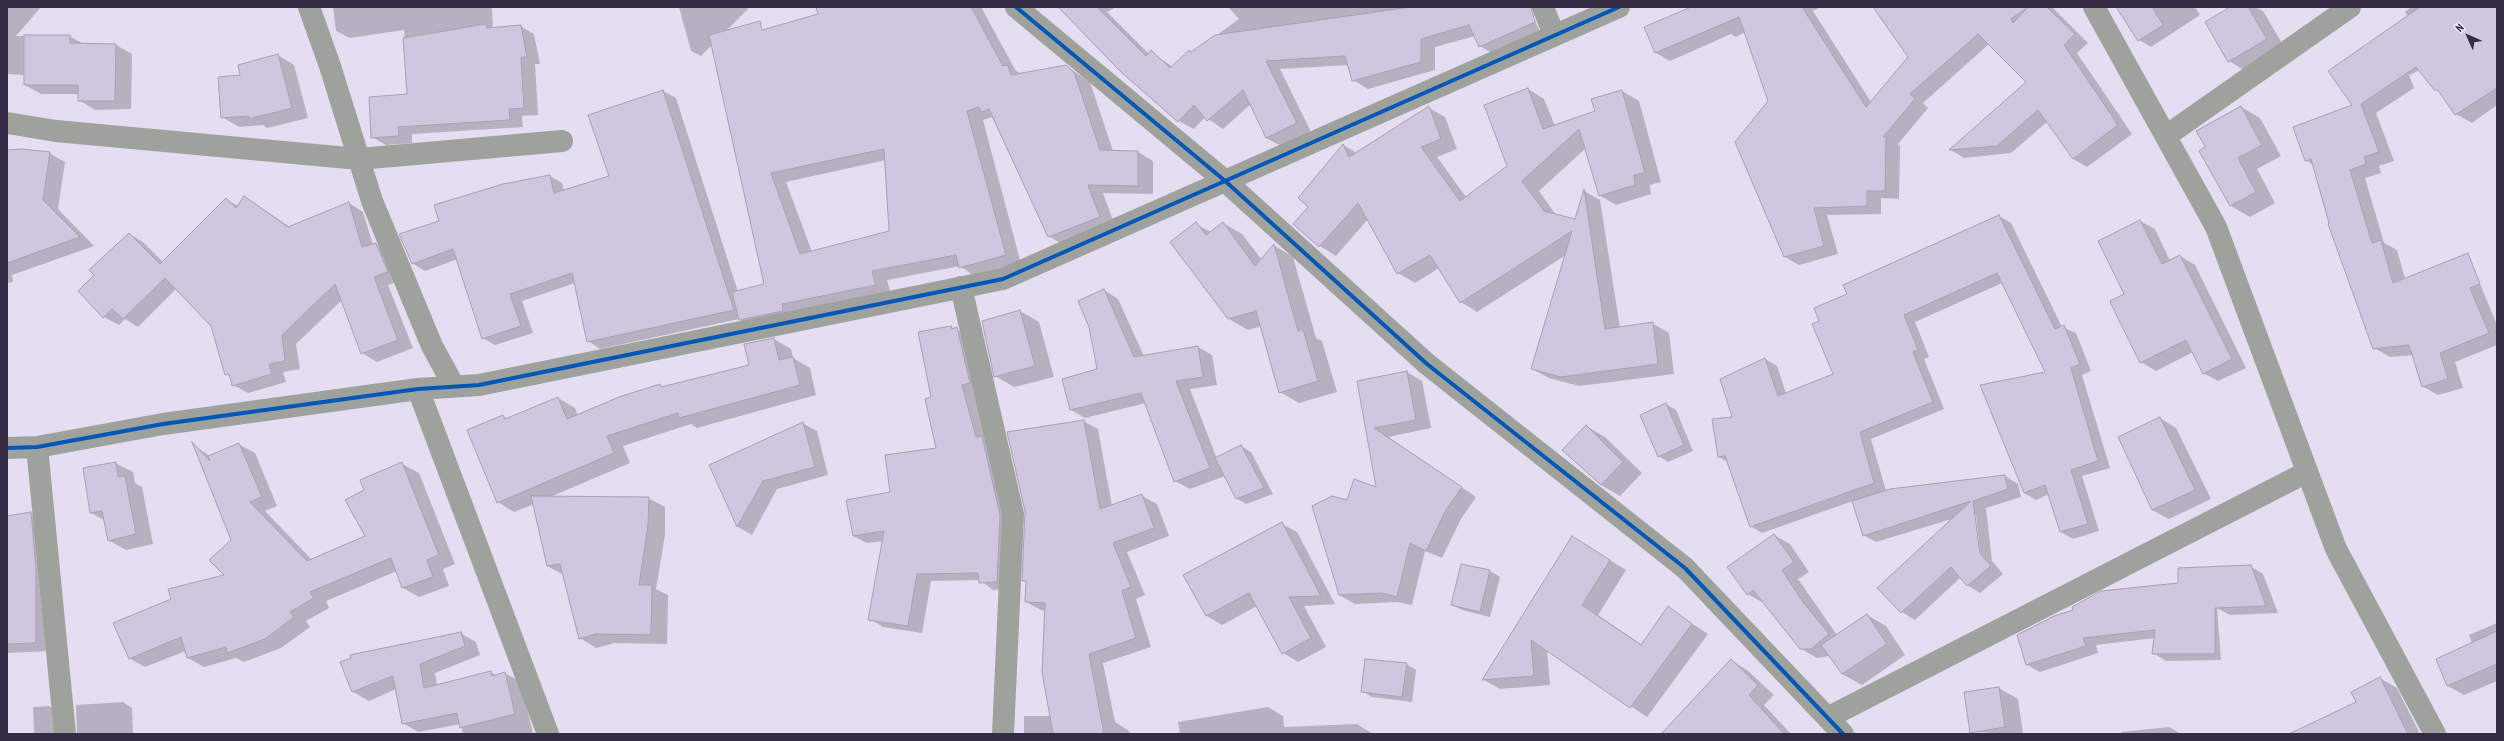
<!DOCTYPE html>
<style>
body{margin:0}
#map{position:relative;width:2504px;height:741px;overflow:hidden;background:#e5ddf2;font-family:"PT Sans Narrow",sans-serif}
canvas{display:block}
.frame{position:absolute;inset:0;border:8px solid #362b44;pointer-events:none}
.north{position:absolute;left:2448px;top:16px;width:40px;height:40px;-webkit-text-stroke:3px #efe4fe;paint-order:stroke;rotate:315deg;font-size:11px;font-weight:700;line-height:16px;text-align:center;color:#362b44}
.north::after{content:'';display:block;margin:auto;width:14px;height:18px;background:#362b44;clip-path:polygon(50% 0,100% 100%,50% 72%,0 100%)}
</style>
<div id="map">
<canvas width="2504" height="741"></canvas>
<div class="frame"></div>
<div class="north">N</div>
</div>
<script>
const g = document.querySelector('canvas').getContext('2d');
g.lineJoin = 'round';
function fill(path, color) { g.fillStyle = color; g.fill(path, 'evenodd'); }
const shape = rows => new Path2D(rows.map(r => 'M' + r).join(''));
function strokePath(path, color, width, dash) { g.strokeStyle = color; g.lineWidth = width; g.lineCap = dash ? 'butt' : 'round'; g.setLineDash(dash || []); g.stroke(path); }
const shadow = shape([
 [7,7,41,7,16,36,69,36,84,44,116,45,132,54,131,109,95,110,79,100,79,94,41,94,25,85,25,75,7,74],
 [333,7,492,7,493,29,520,26,534,34,540,64,535,64,538,115,522,116,523,127,412,134,412,143,386,145,372,137,408,95,404,30,350,38,336,31],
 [679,7,750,7,701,56,691,51],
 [817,7,981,7,1016,71,1022,74,1066,66,1090,82,1113,151,1138,152,1153,161,1153,194,1103,193,1115,226,1064,245,1048,236,992,117,983,120,1021,264,976,277,960,266,887,280,891,294,755,328,739,319,600,349,588,341,575,283,522,301,533,333,495,345,483,338,458,259,425,271,412,263,440,221,550,176,562,183,564,191,611,177,663,91,676,98,738,292,765,284,712,45,820,15],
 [886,160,891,232,812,252,786,182],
 [1060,7,1116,7,1107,12,1149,54,1151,52,1173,67,1239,19,1228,7,1529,7,1541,34,1495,55,1480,46,1475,36,1435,47,1435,70,1368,89,1353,80,1349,65,1280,69,1311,132,1281,146,1266,138,1251,104,1223,129,1205,117,1194,129,1179,121],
 [1693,7,1821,7,1813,11,1871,102,1909,57,1874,7,2052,7,2088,43,2077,53,2132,134,2087,167,2073,159,2047,122,2011,153,1964,158,1951,150,2028,82,1989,44,1923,103,1928,108,1898,144,1900,146,1899,199,1881,198,1881,214,1827,215,1838,254,1799,265,1785,257,1769,101,1745,32,1736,37,1731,34,1670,61,1656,53,1646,28],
 [2117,7,2195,7,2200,15,2151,47,2139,40],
 [2232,7,2255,7,2263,11,2286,50,2248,73,2229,61,2206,23],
 [2411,7,2497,7,2497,71,2489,77,2497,89,2497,105,2472,123,2456,114,2442,94,2436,90,2420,70,2409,75,2414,88,2376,113,2394,161,2379,166,2381,173,2365,178,2384,243,2397,250,2405,279,2458,258,2473,267,2497,325,2497,345,2455,362,2463,388,2438,395,2422,386,2413,355,2390,357,2374,348,2331,224,2313,165,2306,160,2353,105,2408,17,2405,12],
 [278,55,294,65,308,118,267,128,263,125,239,127,222,117,241,76],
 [1528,89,1544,99,1555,126,1596,112,1622,91,1639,101,1661,182,1650,185,1651,194,1616,205,1599,195,1586,148,1539,191,1556,215,1576,221,1584,191,1600,200,1620,328,1652,323,1669,333,1674,374,1579,386,1549,378,1532,369,1566,255,1477,312,1461,302,1439,268,1415,283,1398,273,1368,219,1336,256,1320,246,1309,207,1343,145,1357,153,1429,108,1445,117,1457,149,1437,157,1466,197,1509,166],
 [2241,107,2260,118,2281,156,2257,169,2275,203,2250,217,2231,206,2200,151],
 [7,151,49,153,65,162,58,209,94,246,12,275,13,282,7,283],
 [245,197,290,227,349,203,363,212,373,245,376,244,390,252,402,280,388,285,413,348,377,362,362,353,342,300,296,344,300,369,283,372,286,382,248,393,233,385,231,377,226,374,212,325,176,289,138,327,125,319,119,325,104,317,96,275,130,234,144,243,163,262,226,199,238,206],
 [1999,216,2011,223,2062,327,2076,333,2091,371,2082,375,2110,468,2082,476,2099,531,2073,539,2061,532,2049,494,2036,500,2024,493,2047,373,2002,283,1915,322,1929,357,1924,359,1944,409,1871,439,1886,491,2005,476,2018,484,2021,497,1986,508,1992,561,2003,574,1980,593,1967,585,1961,577,1915,620,1902,612,1879,588,1955,518,1876,542,1863,535,1853,501,1762,533,1750,526,1728,462,1719,457,1734,417,1765,359,1777,366,1786,393,1834,375,1821,321,1848,295],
 [1976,515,1981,558,1979,558,1974,517],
 [2140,221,2155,229,2170,261,2180,256,2195,265,2246,368,2218,381,2203,373,2193,352,2156,371,2141,362,2126,295],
 [1223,223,1242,234,1262,260,1275,246,1293,257,1316,338,1322,341,1337,392,1299,403,1280,392,1261,326,1248,330,1229,319,1196,224,1211,232],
 [1104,290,1118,299,1144,356,1198,347,1212,355,1217,385,1190,389,1217,459,1241,446,1251,452,1273,494,1246,504,1236,498,1225,476,1190,489,1175,481,1146,403,1085,418,1071,410,1063,380,1098,370],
 [1020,311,1039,322,1054,377,1014,387,995,376],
 [951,327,971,336,996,445,1011,589,993,590,980,580,931,581,922,633,883,627,870,619,883,541,867,543,853,536,891,493,937,448,932,398],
 [774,339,791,349,793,358,810,368,816,395,697,428,691,424,623,446,630,463,550,497,648,498,665,507,665,535,656,589,668,595,667,644,614,643,596,648,580,638,564,575,547,566,534,504,514,512,498,502,503,416,508,419,558,398,575,408,578,416,660,385,664,387,750,366],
 [1407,372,1422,381,1431,428,1388,437,1476,497,1461,519,1442,558,1425,551,1412,605,1397,602,1355,604,1339,595,1347,501,1377,488,1358,381],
 [1666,404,1676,410,1693,451,1668,462,1659,456],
 [2160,418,2176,428,2211,499,2169,519,2152,510],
 [1083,421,1098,429,1112,506,1142,496,1157,504,1169,536,1127,552,1145,595,1136,599,1151,647,1103,663,1115,722,1129,731,1130,734,1024,734,1024,716,1051,716,1046,611,1041,610,1026,602,1026,582,1024,580],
 [802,423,817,431,828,475,777,489,752,535,738,527,711,465],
 [1586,426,1605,437,1642,473,1620,496,1601,485],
 [238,444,255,453,277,506,265,511,312,560,367,537,365,490,402,464,419,473,455,564,443,569,449,586,419,597,403,588,397,571,326,601,329,608,306,621,310,627,281,648,244,662,236,658,204,667,188,658,186,651,145,667,129,658,226,575,232,540,193,445,210,456],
 [115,463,133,472,135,483,142,487,153,544,126,550,108,540,104,520,91,513],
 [31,513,45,522,50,651,7,653,7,517],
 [1282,524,1297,532,1335,604,1304,606,1326,647,1298,662,1283,653,1257,606,1222,625,1207,616],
 [1774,535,1790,544,1809,572,1798,579,1837,635,1867,615,1886,626,1905,655,1862,685,1842,674,1830,656,1817,658,1800,648,1764,603,1747,594],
 [1589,547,1626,570,1598,615,1642,645,1668,608,1708,634,1647,717,1547,650,1550,685,1500,689,1484,680],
 [1462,565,1490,571,1500,577,1490,617,1462,610,1452,605],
 [2250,566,2263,574,2278,613,2230,615,2217,608,2221,660,2166,661,2153,653,2155,638,2096,645,2098,653,2040,672,2027,665,2018,635],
 [2497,623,2497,681,2464,695,2448,686,2437,659,2472,643,2469,635],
 [460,633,476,642,480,655,435,673,437,686,491,672,496,676,505,673,521,682,533,734,463,734,461,724,418,732,403,723,396,689,369,701,353,692,342,663],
 [1731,660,1747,670,1774,695,1764,705,1791,734,1668,734],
 [1406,664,1416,670,1412,702,1372,697,1362,691],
 [2380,678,2397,688,2420,734,2293,734,2357,703],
 [1999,688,2018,699,2023,734,1970,732],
 [123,702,132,708,133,734,77,734,76,705],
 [49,706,59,712,62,734,34,734,33,707],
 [1268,707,1283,716,1284,727,1357,724,1373,734,1180,734,1178,722],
 [2169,727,2181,734,2121,734,2121,732]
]);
const building = shape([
 [816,7,971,7,1003,66,1008,65,1011,75,1066,65,1074,72,1100,150,1138,151,1138,186,1088,185,1100,217,1048,237,989,109,981,112,979,107,967,111,1006,255,959,268,956,255,872,271,876,285,782,304,783,311,739,320,732,292,764,284,709,35,760,21,762,30,818,14,816,7],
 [884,149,889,231,800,254,771,173,884,149],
 [1058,7,1097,7,1146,56,1151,50,1170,68,1189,50,1191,52,1215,35,1411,7,1531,7,1535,22,1479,47,1469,25,1421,39,1421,62,1352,81,1345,56,1266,61,1297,123,1266,138,1243,90,1207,121,1194,105,1178,122,1121,72,1058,7],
 [1691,7,1802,7,1866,107,1908,57,1873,7,2028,7,2011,19,2013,23,2028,7,2047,7,2075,34,2064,45,2118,125,2073,159,2038,110,1997,146,1949,150,2026,82,1978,34,1910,94,1915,99,1883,137,1886,136,1885,191,1867,191,1867,206,1814,208,1824,246,1784,257,1735,142,1768,101,1739,17,1655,53,1644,27,1691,7],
 [2116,7,2152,7,2163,25,2138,41,2116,7],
 [2230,7,2248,7,2267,39,2228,62,2205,22,2230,7],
 [2420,7,2497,7,2497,88,2455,115,2437,89,2435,91,2416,67,2361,104,2379,152,2364,157,2366,164,2350,170,2372,243,2381,240,2393,283,2468,253,2480,284,2470,288,2489,333,2440,353,2448,379,2422,387,2409,345,2373,349,2328,224,2329,223,2311,159,2305,161,2293,127,2352,105,2328,71,2420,7],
 [486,24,487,28,521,25,527,57,521,57,524,108,509,109,510,120,398,127,399,136,371,138,369,97,407,94,403,38,486,24],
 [24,35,70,35,70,43,116,44,115,101,78,101,78,85,24,85,24,35],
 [278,54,292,108,249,119,249,116,221,118,218,77,240,75,238,65,278,54],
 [1528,88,1543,129,1595,111,1591,99,1622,90,1645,173,1634,175,1635,185,1599,196,1579,129,1522,181,1544,211,1575,219,1584,189,1605,329,1653,322,1658,364,1561,377,1531,369,1572,231,1460,303,1430,255,1397,274,1358,203,1319,247,1293,224,1308,207,1298,198,1343,144,1349,157,1429,106,1441,139,1421,147,1460,201,1507,166,1484,105,1528,88],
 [663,90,734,310,587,342,572,273,510,294,521,326,482,339,453,249,412,264,399,234,439,221,434,205,503,184,550,175,554,193,609,176,588,115,663,90],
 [2241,106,2262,145,2238,158,2256,192,2230,206,2199,151,2205,146,2196,131,2241,106],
 [22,149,50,152,43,200,80,237,7,263,7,150,22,149],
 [244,196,288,227,349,202,362,247,376,243,388,272,374,277,398,340,361,354,335,284,282,335,285,361,269,364,272,374,232,386,229,374,225,375,211,326,165,278,123,319,112,309,103,318,78,291,94,275,89,270,129,233,160,264,226,198,236,208,244,196],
 [1999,215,2055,329,2064,325,2080,364,2071,368,2098,461,2071,470,2088,524,2060,532,2045,485,2024,493,1980,385,2045,372,1997,273,1904,315,1918,350,1913,352,1933,402,1860,432,1874,483,1750,527,1725,456,1718,457,1712,419,1732,417,1720,379,1765,358,1778,396,1833,374,1812,324,1819,321,1814,308,1847,294,1843,285,1999,215],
 [2140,220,2162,264,2180,255,2232,359,2203,374,2186,340,2140,363,2111,304,2110,301,2124,294,2098,241,2140,220],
 [1196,222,1206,235,1223,222,1255,266,1274,244,1298,331,1303,329,1318,381,1279,393,1256,311,1228,319,1170,242,1196,222],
 [1104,289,1134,357,1198,346,1203,377,1176,381,1210,468,1174,482,1141,393,1070,410,1062,379,1097,369,1089,327,1078,301,1104,289],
 [1020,310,1035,366,994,377,982,321,1020,310],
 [951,326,952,329,957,327,970,383,962,385,976,437,982,436,1000,515,997,582,979,583,978,573,917,574,908,626,868,620,884,531,853,536,846,500,890,492,885,455,936,448,925,399,931,397,918,332,951,326],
 [774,338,779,360,793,357,800,385,679,418,678,413,607,436,614,453,497,503,467,430,503,415,505,419,558,397,567,419,619,397,660,384,661,387,749,365,744,344,774,338],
 [1407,371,1416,420,1374,428,1462,487,1446,510,1426,551,1410,543,1397,597,1381,593,1339,595,1312,506,1332,496,1347,500,1354,479,1376,487,1357,381,1407,371],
 [1666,403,1684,445,1658,457,1640,415,1666,403],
 [2160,417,2195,490,2152,510,2118,437,2160,417],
 [1084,420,1100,509,1142,494,1154,528,1113,543,1131,587,1122,591,1136,638,1089,654,1104,734,1053,734,1042,672,1045,603,1025,602,1026,581,1022,581,1025,511,1007,432,1084,420],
 [803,422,815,467,763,481,737,527,709,465,803,422],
 [1586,425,1623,462,1601,485,1562,450,1586,425],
 [192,442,210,461,208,456,239,443,262,497,250,502,307,561,365,536,345,500,364,490,360,480,402,462,439,555,427,560,433,577,402,588,391,558,310,592,314,598,290,612,294,617,265,639,227,653,226,647,187,658,181,637,129,659,113,623,171,599,168,589,224,575,209,560,231,540,192,442],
 [1241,445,1264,488,1236,499,1215,458,1241,445],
 [116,462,118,477,125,476,136,534,108,541,102,511,90,513,83,468,116,462],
 [2005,475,2008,489,1973,501,1980,553,1991,566,1967,586,1951,567,1901,613,1877,588,1971,501,1863,536,1852,501,1890,489,2005,475],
 [531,496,649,497,648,525,639,585,652,585,651,635,596,634,579,639,560,564,547,566,531,496],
 [31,512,36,568,36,643,7,644,7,516,31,512],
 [1282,522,1321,596,1289,597,1311,638,1282,654,1249,593,1206,616,1183,575,1282,522],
 [1774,534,1794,562,1782,570,1803,602,1829,634,1811,649,1800,649,1753,590,1747,595,1727,567,1774,534],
 [1572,536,1610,560,1582,605,1641,645,1668,606,1692,624,1630,708,1531,640,1534,676,1482,680,1572,536],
 [1461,564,1490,570,1480,612,1451,605,1461,564],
 [2251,565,2266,606,2215,608,2215,654,2152,654,2155,630,2083,638,2086,646,2026,665,2017,635,2054,616,2073,610,2072,607,2101,591,2178,583,2178,568,2251,565],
 [1867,614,1887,644,1842,674,1821,645,1867,614],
 [2497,631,2497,664,2447,686,2436,659,2497,631],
 [461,632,465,646,420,664,424,688,491,671,492,676,505,672,515,714,460,728,457,713,402,724,393,676,352,692,340,662,351,658,350,655,461,632],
 [1365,659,1407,663,1402,697,1361,692,1365,659],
 [1731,659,1758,685,1749,695,1784,734,1661,734,1731,659],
 [2380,677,2408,734,2289,734,2356,702,2351,692,2380,677],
 [1999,687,2005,727,1970,733,1964,692,1999,687]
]);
const minor = shape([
 [309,7,330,66,372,201,432,346,454,386],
 [1016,7,1224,180,1427,364,1685,568,1843,734],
 [1543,7,1554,35],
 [2094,7,2216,227,2336,549,2435,734],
 [7,123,56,131,359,159,562,141],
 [2166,136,2350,7],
 [961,287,1013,514,1003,734],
 [418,389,548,734],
 [37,447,65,734],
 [7,448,37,447,163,424,418,389,479,385,1003,279,1619,7],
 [1829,717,2307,472]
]);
const cycleway = shape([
 [1016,7,1224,180,1427,364,1685,568,1843,734],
 [7,448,37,447,163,424,418,389,479,385,1003,279,1619,7]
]);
fill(shadow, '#0003');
fill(building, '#d1c6df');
strokePath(building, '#a79fb3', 1);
strokePath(minor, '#9fa29c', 22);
strokePath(cycleway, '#0057b8', 4);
</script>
